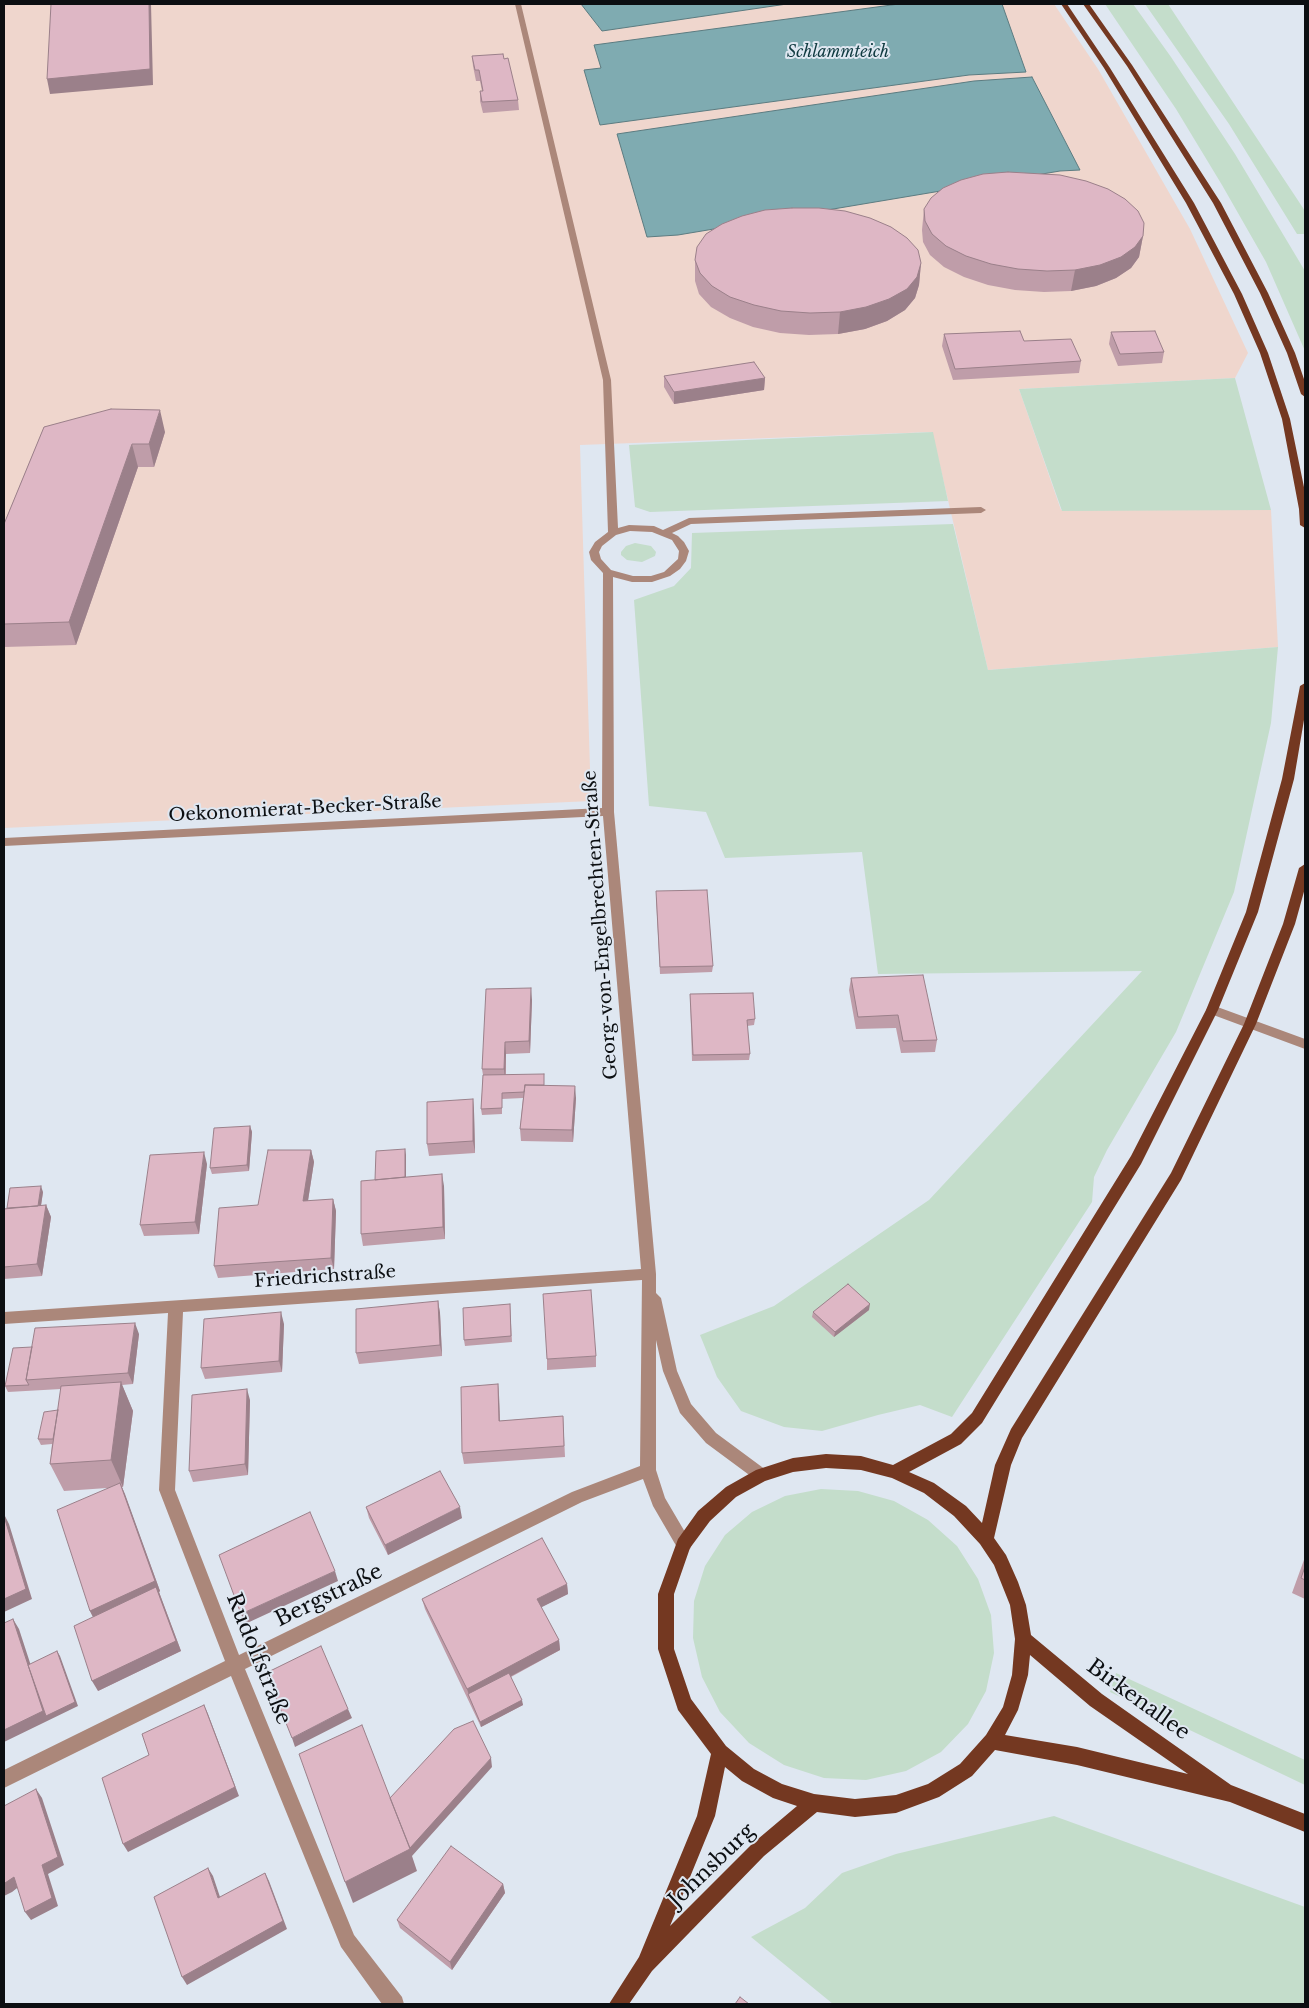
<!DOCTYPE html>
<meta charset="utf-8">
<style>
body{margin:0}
#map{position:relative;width:1309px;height:2008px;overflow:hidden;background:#dfe7f1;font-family:"Libre Baskerville",serif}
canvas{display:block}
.frame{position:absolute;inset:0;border:5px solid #0c0f12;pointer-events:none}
</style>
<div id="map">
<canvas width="1309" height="2008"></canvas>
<div class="frame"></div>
</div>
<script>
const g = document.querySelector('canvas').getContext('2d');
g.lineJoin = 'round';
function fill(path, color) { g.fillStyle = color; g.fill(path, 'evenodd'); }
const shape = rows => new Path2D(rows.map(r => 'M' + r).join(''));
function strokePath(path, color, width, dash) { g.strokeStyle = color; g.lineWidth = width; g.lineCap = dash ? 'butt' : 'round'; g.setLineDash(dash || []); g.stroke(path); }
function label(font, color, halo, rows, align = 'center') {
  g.font = font + ' "Libre Baskerville",serif'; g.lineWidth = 4; g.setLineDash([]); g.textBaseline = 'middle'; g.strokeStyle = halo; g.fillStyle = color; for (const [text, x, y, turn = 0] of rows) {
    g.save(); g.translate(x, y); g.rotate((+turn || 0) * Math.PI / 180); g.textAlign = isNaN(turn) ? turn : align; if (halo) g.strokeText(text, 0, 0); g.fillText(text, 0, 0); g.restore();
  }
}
const industrial = shape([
 [4,4,1054,4,1098,69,1190,229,1248,353,1235,378,1019,389,1061,510,1271,510,1278,647,988,670,932,432,580,445,591,801,4,828]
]);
const green = shape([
 [1105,4,1133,4,1171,57,1235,154,1305,271,1305,351,1266,262,1222,185,1176,109],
 [1145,4,1168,4,1305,211,1305,234,1297,234,1229,124],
 [1235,378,1271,510,1062,511,1019,389],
 [933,432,948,501,650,512,635,507,629,445],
 [953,524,988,670,1278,647,1271,723,1234,892,1176,1032,1107,1150,1094,1177,1092,1202,952,1417,920,1405,878,1415,822,1431,784,1427,741,1411,717,1377,700,1335,774,1306,929,1200,1142,971,878,974,862,852,725,858,706,812,649,806,634,600,674,586,691,568,692,533],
 [635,543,651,546,656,552,655,556,642,562,627,560,621,555,621,552,626,546],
 [821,1489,858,1491,894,1501,928,1520,957,1546,978,1579,991,1615,994,1653,986,1691,968,1724,941,1752,906,1771,866,1780,824,1778,784,1765,749,1743,720,1712,702,1677,693,1638,694,1601,705,1566,725,1535,752,1512,785,1496],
 [1116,1673,1305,1760,1305,1785,1110,1692],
 [1054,1816,1305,1907,1305,2004,833,2004,751,1937,805,1908,842,1873,896,1854]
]);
const water = shape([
 [581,4,787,4,602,31,581,4],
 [899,4,1002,4,1026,72,969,75,600,125,584,70,601,68,594,45,899,4],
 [1032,77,1080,170,1060,171,678,235,647,237,617,134,974,81,1032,77]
]);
const minor = shape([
 [515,4,521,4,611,380,618,528,629,525,654,526,663,530,689,518,981,507,986,510,981,513,691,524,672,533,678,536,684,542,689,551,686,561,680,569,670,576,652,582,632,582,613,577,614,812,656,1274,656,1293,661,1298,677,1371,691,1404,716,1433,766,1470,769,1475,766,1480,761,1482,756,1480,706,1443,680,1413,663,1371,656,1340,656,1470,665,1498,692,1544,690,1549,684,1551,678,1549,653,1506,643,1479,582,1502,245,1669,354,1935,402,1997,404,2004,382,2004,341,1947,231,1676,4,1788,4,1770,225,1661,159,1490,168,1313,4,1324,4,1312,641,1269,603,816,4,846,4,838,602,808,603,573,591,560,589,552,595,542,608,532,603,380,515,4],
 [630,531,652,532,672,540,679,551,678,559,664,572,651,576,633,576,611,570,601,559,599,552,602,546,616,535,630,531],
 [642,1280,640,1466,572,1492,239,1655,175,1490,183,1312,642,1280],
 [1212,1005,1305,1039,1305,1049,1208,1013,1206,1010,1208,1007,1212,1005]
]);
const major = shape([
 [1061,4,1067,4,1110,68,1194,203,1242,294,1268,353,1290,419,1305,492,1305,528,1300,525,1299,509,1282,419,1260,353,1234,294,1186,203,1104,68,1061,4],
 [1083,4,1089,4,1132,65,1221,203,1268,293,1295,353,1305,382,1305,397,1301,394,1287,353,1260,293,1213,203,1127,66,1083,4],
 [1305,683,1305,714,1294,779,1258,912,1218,1010,1141,1164,982,1423,961,1444,909,1472,934,1483,966,1506,982,1523,995,1465,1011,1429,1171,1173,1244,1024,1283,924,1299,868,1305,864,1305,888,1295,924,1256,1024,1181,1180,1022,1438,1011,1465,994,1538,1006,1555,1018,1582,1026,1605,1031,1635,1102,1694,1231,1785,1305,1814,1305,1832,1230,1802,1077,1765,995,1750,972,1776,939,1797,896,1813,855,1817,817,1812,764,1856,652,1971,629,2004,609,2004,639,1957,697,1816,711,1754,678,1710,658,1649,658,1594,678,1539,698,1511,726,1487,756,1470,793,1458,826,1454,861,1456,893,1465,951,1434,972,1413,1131,1156,1206,1010,1246,912,1282,779,1300,686,1305,683],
 [826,1468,861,1470,892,1478,924,1493,954,1516,980,1544,994,1565,1010,1605,1015,1639,1012,1675,1003,1707,986,1735,960,1764,928,1784,896,1795,855,1799,814,1794,782,1784,754,1769,726,1746,691,1699,674,1649,674,1594,690,1548,710,1521,736,1497,765,1481,793,1472,826,1468],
 [1030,1655,1090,1706,1188,1774,1077,1747,1005,1735,1018,1710,1028,1675,1030,1655],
 [725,1767,742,1781,773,1798,797,1806,752,1844,670,1926,715,1816,725,1767]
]);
const wall = shape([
 [472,56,504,59,518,100,519,110,483,113,480,101,480,91,482,91,480,81,476,81,473,66],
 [924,209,1143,236,1139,257,1131,268,1116,278,1096,286,1071,291,1044,292,1015,290,988,285,964,277,944,267,930,255,923,242,922,230],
 [695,260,921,263,919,285,915,298,905,310,887,321,865,329,838,334,809,335,780,333,753,327,730,318,711,307,699,294,695,281],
 [1111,332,1164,352,1162,363,1118,366,1109,344],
 [944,334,1024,341,1081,361,1079,373,953,380,942,346],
 [664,376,765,378,764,390,674,404,664,387],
 [44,427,165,432,154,467,138,467,76,645,4,647,4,524],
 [656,897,713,966,712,972,660,974],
 [851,978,937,1040,935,1052,901,1053,896,1028,856,1029,849,990],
 [690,994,755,1019,754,1025,747,1026,750,1054,749,1060,692,1061],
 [532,1000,530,1053,506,1054,506,1075,544,1085,576,1098,573,1142,521,1141,520,1129,523,1098,502,1099,502,1114,482,1115,481,1109,483,1075,482,1069],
 [473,1099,474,1111,475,1153,429,1156,427,1144],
 [250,1126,252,1132,249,1171,212,1174,210,1168],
 [311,1150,314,1162,308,1201,333,1199,336,1211,334,1269,218,1278,214,1266,258,1205],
 [406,1155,406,1177,444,1186,445,1239,363,1246,361,1234,375,1180],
 [207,1164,199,1234,144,1236,140,1225],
 [43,1192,41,1206,46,1205,51,1217,42,1276,4,1279,4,1209,7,1208],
 [438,1301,440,1313,442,1356,359,1364,356,1353],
 [510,1304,512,1342,465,1346,464,1340],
 [869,1310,834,1337,812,1317,813,1312],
 [284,1324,282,1372,205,1379,201,1368],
 [139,1334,133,1384,122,1385,133,1411,123,1487,122,1487,160,1591,159,1592,181,1651,98,1691,93,1617,90,1611,107,1488,64,1491,50,1464,52,1444,41,1445,38,1439,58,1410,61,1389,8,1392,5,1386,32,1347],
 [596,1356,596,1367,547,1370,547,1359],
 [498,1384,499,1395,500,1421,563,1416,565,1457,464,1464,462,1453],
 [250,1400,248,1475,193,1482,189,1471],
 [366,1507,462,1518,388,1555,369,1518],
 [1305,1557,1305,1599,1292,1593],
 [567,1584,568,1594,541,1607,559,1640,560,1650,511,1677,523,1705,481,1727,425,1609,422,1599],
 [503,1884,505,1893,452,1970,400,1928,397,1920]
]);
const shadedWall = shape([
 [149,4,151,4,153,85,50,94,47,79],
 [1143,236,1139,257,1131,268,1116,278,1096,286,1071,291,1075,270],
 [921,263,919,285,915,298,905,310,887,321,865,329,838,334,840,312],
 [765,378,764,390,674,404,674,392],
 [160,410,165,432,154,467,149,444],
 [132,444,138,467,76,645,69,622],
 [531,988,532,1000,530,1053,529,1041],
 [505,1042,506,1054,505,1081,504,1069],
 [575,1086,576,1098,573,1142,572,1130],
 [473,1099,474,1111,475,1153,473,1141],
 [250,1126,252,1132,249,1171,247,1165],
 [405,1149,406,1155,406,1189,405,1183],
 [311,1150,314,1162,306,1213,303,1201],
 [204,1152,207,1164,199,1234,195,1222],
 [442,1174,444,1186,445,1239,443,1227],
 [41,1186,43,1192,39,1218,37,1212],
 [333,1199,336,1211,334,1269,331,1258],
 [46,1205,51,1217,42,1276,37,1264],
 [438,1301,440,1313,442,1356,440,1345],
 [870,1304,869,1310,834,1337,835,1332],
 [281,1312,284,1324,282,1372,279,1361],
 [135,1323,139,1334,133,1384,128,1373],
 [121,1382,133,1411,123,1487,111,1460],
 [498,1384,499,1395,500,1432,499,1421],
 [247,1389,250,1400,248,1475,245,1464],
 [120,1483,125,1494,160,1591,159,1592,181,1651,98,1691,92,1681,95,1621,90,1611],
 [460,1507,462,1518,388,1555,385,1545],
 [4,1514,9,1524,32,1599,4,1612],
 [335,1571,338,1581,245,1624,241,1614],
 [567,1584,568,1594,538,1609,537,1599],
 [13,1619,19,1629,47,1715,57,1651,60,1656,78,1706,4,1742,4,1730],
 [559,1640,560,1650,470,1698,467,1689],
 [522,1700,523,1705,481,1727,480,1722],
 [204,1705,208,1714,239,1796,128,1852,123,1844],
 [348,1709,352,1718,295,1747,292,1738],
 [491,1758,492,1767,412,1856,417,1871,353,1903,345,1882,409,1848],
 [36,1789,42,1798,64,1865,48,1874,58,1906,31,1920,25,1912,42,1865],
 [4,1865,21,1885,12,1892,4,1896],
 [208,1868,213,1876,223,1906,218,1898],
 [265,1873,269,1881,287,1929,187,1985,182,1977],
 [503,1884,505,1893,452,1970,450,1962]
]);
const building = shape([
 [51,4,149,4,150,69,47,79,51,4],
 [503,54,504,59,508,58,518,100,482,102,480,91,483,91,479,70,475,70,472,56,503,54],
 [1008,172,1060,175,1086,181,1108,189,1125,199,1138,211,1144,223,1143,236,1135,247,1121,257,1100,265,1075,270,1047,271,1018,269,991,264,966,256,946,246,932,234,925,221,924,209,931,198,943,188,961,180,983,174,1008,172],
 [792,208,819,208,845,211,870,218,891,227,907,238,918,250,921,263,917,277,907,289,889,299,866,307,840,312,810,313,781,311,754,305,730,297,712,286,700,273,695,260,697,247,706,234,722,224,742,216,765,210,792,208],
 [1020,331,1024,341,1071,339,1081,361,955,369,944,334,1020,331],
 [1155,331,1164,352,1120,354,1111,332,1155,331],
 [754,362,765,378,674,392,664,376,754,362],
 [111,409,160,410,149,444,132,444,69,622,4,624,4,524,44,427,111,409],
 [707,890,713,966,660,967,656,891,707,890],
 [923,975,937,1040,903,1041,898,1015,858,1017,851,978,923,975],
 [531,988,529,1041,505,1042,504,1069,482,1069,486,989,531,988],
 [753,993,755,1019,747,1020,750,1054,693,1055,690,994,753,993],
 [544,1074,544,1085,525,1085,524,1092,502,1093,502,1108,481,1109,483,1075,544,1074],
 [525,1085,575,1086,572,1130,520,1129,525,1085],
 [473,1099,473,1141,427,1144,427,1102,473,1099],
 [250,1126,247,1165,210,1168,214,1128,250,1126],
 [405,1149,405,1177,375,1180,376,1151,405,1149],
 [268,1150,311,1150,303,1201,333,1199,331,1258,214,1266,219,1208,258,1205,268,1150],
 [204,1152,195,1222,140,1225,150,1155,204,1152],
 [442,1174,443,1227,361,1234,361,1181,442,1174],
 [41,1186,38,1206,7,1208,10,1188,41,1186],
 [46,1205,37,1264,4,1267,4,1209,46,1205],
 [848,1284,870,1304,835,1332,813,1312,848,1284],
 [591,1290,596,1356,547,1359,543,1294,591,1290],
 [438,1301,440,1345,356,1353,356,1309,438,1301],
 [510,1304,511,1336,464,1340,463,1308,510,1304],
 [281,1312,279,1361,201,1368,204,1319,281,1312],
 [135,1323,128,1373,26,1380,35,1328,135,1323],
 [32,1347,26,1380,29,1385,5,1386,13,1348,32,1347],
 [121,1382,111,1460,50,1464,61,1386,121,1382],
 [498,1384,499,1421,563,1416,564,1446,462,1453,461,1387,498,1384],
 [247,1389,245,1464,189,1471,192,1395,247,1389],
 [58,1410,53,1439,38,1439,44,1412,58,1410],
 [440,1471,460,1507,385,1545,366,1507,440,1471],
 [120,1483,155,1581,90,1611,57,1510,120,1483],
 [310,1512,335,1571,241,1614,219,1555,310,1512],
 [4,1516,26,1589,4,1599,4,1516],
 [542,1538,567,1584,537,1599,559,1640,467,1689,422,1599,542,1538],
 [1305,1567,1305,1580,1301,1578,1305,1567],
 [156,1587,176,1641,92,1681,74,1626,156,1587],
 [13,1619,43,1711,4,1730,4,1623,13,1619],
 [321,1646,348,1709,292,1738,266,1673,321,1646],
 [57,1651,75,1702,46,1716,28,1665,57,1651],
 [509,1673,522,1700,480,1722,468,1694,509,1673],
 [204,1705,235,1787,123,1844,102,1778,149,1755,142,1734,204,1705],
 [473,1721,491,1758,410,1848,390,1798,454,1729,473,1721],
 [362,1725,410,1849,345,1882,299,1754,362,1725],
 [36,1789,58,1857,42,1865,52,1898,25,1912,14,1877,5,1883,4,1880,4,1806,36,1789],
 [451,1846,503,1884,450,1962,397,1920,451,1846],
 [208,1868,218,1898,265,1873,283,1921,182,1977,154,1897,208,1868],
 [740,1997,749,2004,735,2004,740,1997]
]);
const farWaternames = [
 ["Schlammteich",838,52]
];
const streetNames = [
 ["Oekonomierat-Becker-Straße",305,809,-3],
 ["Georg-von-Engelbrechten-Straße",601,925,-94],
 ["Friedrichstraße",325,1277,-4]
];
const nearStreetnames = [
 ["Bergstraße",329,1596,-26],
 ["Rudolfstraße",258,1659,68],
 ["Birkenallee",1138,1700,36],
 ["Johnsburg",712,1866,-44]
];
fill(industrial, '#efd6cd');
fill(green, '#c4ddcb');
fill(water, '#7fabb1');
strokePath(water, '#5c7c81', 1);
fill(minor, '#ab877a');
fill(major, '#743821');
fill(wall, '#bf9da9');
fill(shadedWall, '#9b808a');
fill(building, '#deb7c5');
strokePath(building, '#9b808a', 1);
label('italic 16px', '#0e393f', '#dfe7f1', farWaternames);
label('18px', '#0c0f12', '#dfe7f1', streetNames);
label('21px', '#0c0f12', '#dfe7f1', nearStreetnames);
</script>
